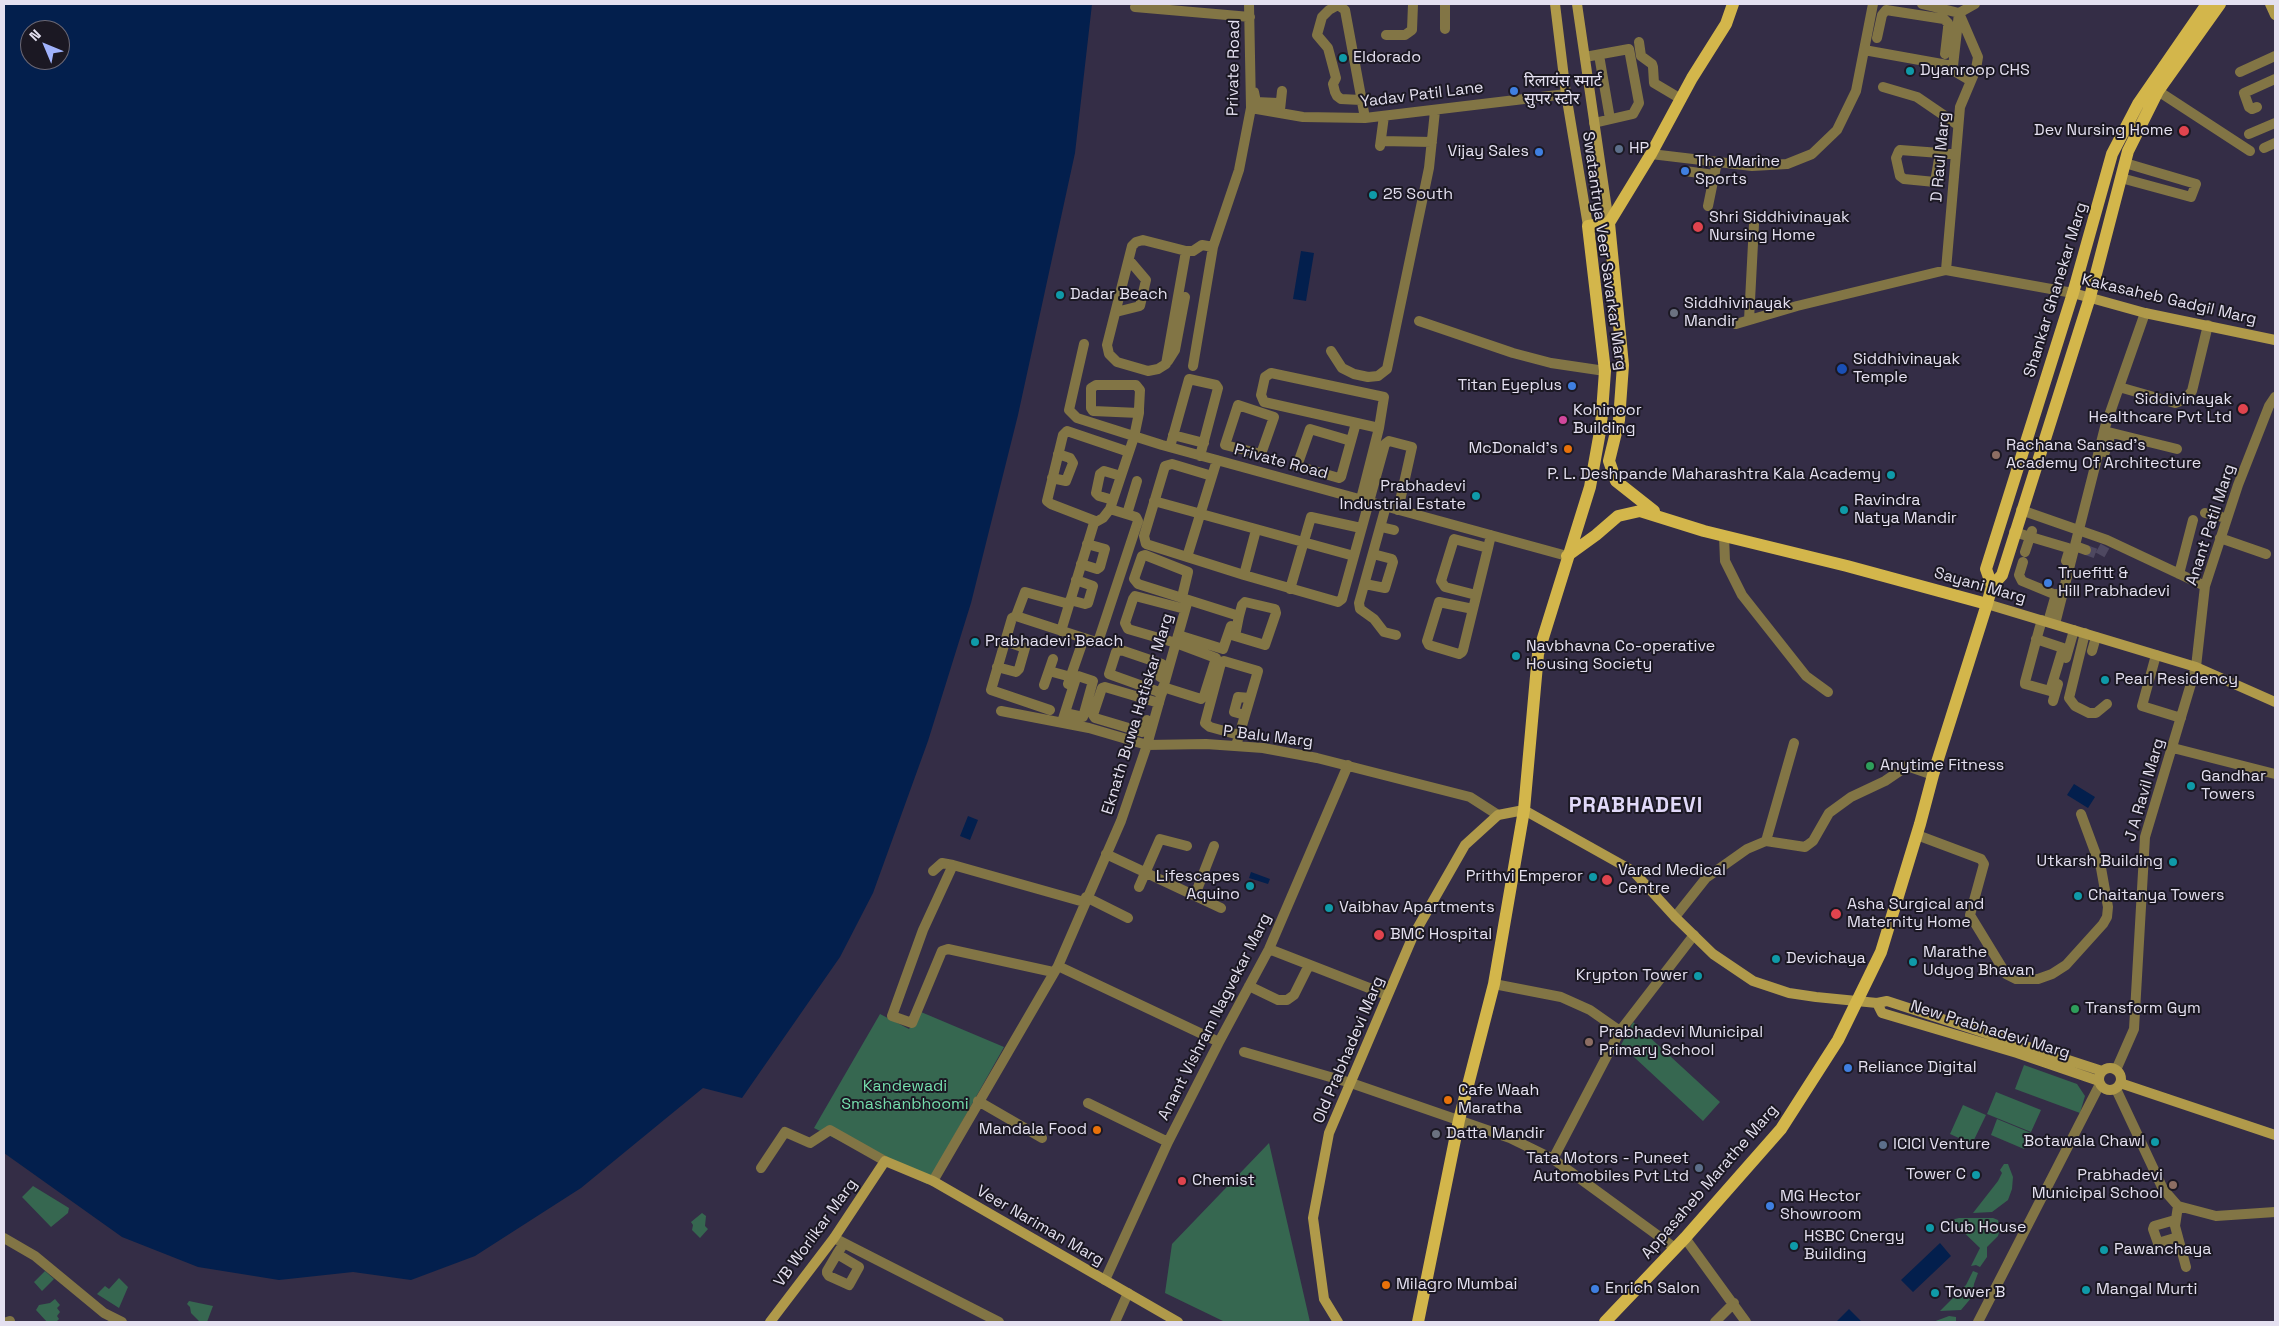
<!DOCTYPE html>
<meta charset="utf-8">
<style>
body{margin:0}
#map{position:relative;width:2279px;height:1326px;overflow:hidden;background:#342d46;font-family:"Space Grotesk",sans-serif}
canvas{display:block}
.frame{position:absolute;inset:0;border:5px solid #e4e0f0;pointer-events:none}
.north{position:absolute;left:20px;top:20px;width:50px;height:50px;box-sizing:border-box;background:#1b1823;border:1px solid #6b6875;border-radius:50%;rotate:315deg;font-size:14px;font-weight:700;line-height:20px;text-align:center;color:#e4e0f0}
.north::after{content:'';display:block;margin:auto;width:18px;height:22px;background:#a1b3fd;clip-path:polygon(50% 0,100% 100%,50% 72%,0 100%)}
</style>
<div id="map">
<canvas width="2279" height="1326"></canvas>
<div class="frame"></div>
<div class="north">N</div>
</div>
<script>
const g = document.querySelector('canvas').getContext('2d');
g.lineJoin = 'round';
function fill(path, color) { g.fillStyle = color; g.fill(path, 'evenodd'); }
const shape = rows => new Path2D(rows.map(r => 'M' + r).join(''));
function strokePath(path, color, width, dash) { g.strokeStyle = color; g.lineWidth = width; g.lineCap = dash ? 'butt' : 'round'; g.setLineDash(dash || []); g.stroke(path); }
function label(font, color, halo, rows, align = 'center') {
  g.font = font + ' "Space Grotesk","Noto Sans Devanagari",sans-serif'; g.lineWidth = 4; g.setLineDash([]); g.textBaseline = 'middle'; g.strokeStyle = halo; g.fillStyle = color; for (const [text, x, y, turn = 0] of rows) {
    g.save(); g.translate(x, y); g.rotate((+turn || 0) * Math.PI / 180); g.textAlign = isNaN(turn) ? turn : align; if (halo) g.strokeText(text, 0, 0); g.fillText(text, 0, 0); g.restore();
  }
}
const green = shape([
 [921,1012,1004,1047,927,1184,814,1128,880,1014,909,1029],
 [1633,1022,1720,1102,1703,1121,1621,1045],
 [2024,1065,2077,1084,2085,1096,2080,1113,2015,1089],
 [1996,1092,2041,1110,2031,1132,1987,1114],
 [1963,1105,1986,1115,1972,1144,1950,1134],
 [1997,1119,2031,1133,2024,1149,1991,1135],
 [1269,1143,1310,1322,1225,1322,1165,1293,1172,1244],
 [2004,1164,2008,1164,2013,1177,2012,1189,2008,1200,1992,1212,1973,1213,1998,1181,2002,1173,2000,1170],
 [33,1186,69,1208,68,1213,51,1227,22,1197],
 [702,1213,706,1216,705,1226,708,1229,700,1238,692,1230,693,1225,691,1222],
 [1959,1218,1993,1218,1998,1220,2000,1229,1998,1236,1987,1247,1987,1257,1980,1267,1976,1265,1971,1266,1980,1248,1951,1220],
 [45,1271,54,1279,42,1291,34,1282],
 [1973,1271,1978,1273,1974,1284,1972,1297,1961,1310,1940,1311,1966,1285],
 [119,1278,128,1287,119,1308,97,1294,105,1286,109,1289],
 [55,1299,60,1305,57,1308,60,1312,57,1316,59,1319,56,1322,47,1322,36,1310,39,1305,50,1303],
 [189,1301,213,1306,207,1322,200,1322,191,1313,190,1307,187,1304],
 [1949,1316,1956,1317,1956,1322,1933,1322]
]);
const water = shape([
 [4,4,1092,4,1075,153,1018,415,971,603,928,741,873,893,840,957,742,1098,703,1088,581,1188,475,1256,411,1280,353,1272,279,1280,198,1267,122,1237,4,1153],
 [30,30,60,30,60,60,30,60],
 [1301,251,1314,253,1306,301,1293,299],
 [2074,784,2095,797,2088,808,2067,795],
 [968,816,978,820,970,840,960,836],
 [1251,872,1270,879,1268,884,1249,878],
 [1940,1243,1951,1256,1913,1292,1901,1280],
 [1849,1309,1862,1322,1836,1322]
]);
const streetTunnel = shape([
 [2086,550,2100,555,2105,546]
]);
const street = shape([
 [1445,4,1445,29],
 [1922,4,1959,13,1953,66,1954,71,1971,81],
 [1135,7,1250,17],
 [1386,35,1405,35,1412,30,1413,4],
 [1877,38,1882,15,1886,10,1944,19,1948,23,1948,28,1945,54],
 [1639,42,1641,56,1652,64,1653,67,1654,83,1681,99],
 [1864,50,1953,66],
 [1599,55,1610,119],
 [1585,57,1629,49,1639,103,1633,114,1594,123],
 [2240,72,2275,56],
 [1883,87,1917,97,1958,125],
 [2158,91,2250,151],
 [1254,92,1256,102,1278,103],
 [1361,100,1341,99,1337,96,1335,92,1333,84,1336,78,1328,48,1317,35,1322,17,1329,10,1338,5,1345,10,1365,118],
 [2257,107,2252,109,2249,107,2244,93,2275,79],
 [1251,108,1303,117,1365,118,1566,94],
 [1280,110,1282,91],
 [2249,134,2275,123],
 [1381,141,1432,142],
 [1380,146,1384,116],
 [2264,148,2275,143],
 [1940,153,1935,182,1904,179,1900,176,1896,158,1899,151,1900,150,1940,153,1945,154,1955,154],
 [1651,154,1752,166,1787,164,1812,154,1837,130,1856,91,1873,4],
 [1685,171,1714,175],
 [2121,178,2191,197,2196,184,2125,163],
 [1708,206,1717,162],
 [1186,251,1166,364,1158,369,1148,371,1117,362,1109,354,1107,345,1132,246,1136,242,1143,240,1186,251,1193,251,1202,245,1213,247],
 [1946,270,1960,107,1976,69,1978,57,1959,13,1975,4],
 [1116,312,1140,306,1146,280,1129,260],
 [1749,320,1754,224],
 [1419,321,1513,353,1551,363,1605,371],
 [1736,324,1797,306,1946,270,2073,293],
 [1084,344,1069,410,1077,418,1162,445,1567,556],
 [1331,351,1342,368,1354,374,1368,377,1378,376,1387,369,1429,168,1435,111],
 [1168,361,1175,350,1185,297],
 [1193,366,1213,247,1239,170,1251,108,1249,4],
 [2119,387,2175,403,2185,399,2192,391,2208,325],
 [1238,405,1274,417,1261,454,1225,445,1238,405],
 [2104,431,2177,449],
 [1173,435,1204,443],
 [1351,441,1310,429,1297,466,1339,478,1341,477,1356,423],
 [1170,447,1189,379,1216,385,1218,388,1200,456],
 [2105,452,2111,433],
 [1212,476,1172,464,1165,466,1144,536,1146,544,1244,575,1338,602,1342,599,1354,556],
 [1052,478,1066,481,1073,463,1070,458,1058,454],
 [1361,499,1379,428,1384,397,1271,373,1265,377,1261,395,1264,402,1379,428],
 [1113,500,1099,496,1096,493,1100,474,1104,471,1121,476],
 [1154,501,1354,556,1385,444,1389,441,1412,447,1398,510],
 [1386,506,1359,603,1360,609,1374,619,1384,632,1396,635],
 [1110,509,1134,437,1139,413,1139,409,1140,390,1136,385,1096,385,1091,388,1091,408,1093,411,1139,413],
 [2021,510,2107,540,2205,586],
 [2205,513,2226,518],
 [1127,514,1137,481],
 [1095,521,1051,504,1047,501,1063,435,1067,431,1129,452],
 [1381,527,1394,530],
 [2014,532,2068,548,2069,551,2066,561],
 [1724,536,1725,561,1742,595,1806,676,1828,692],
 [2220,538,2266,554],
 [2075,546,2086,550],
 [2025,552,2032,531],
 [1187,557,1217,460],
 [2023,562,2019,575,2022,581,2056,595],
 [1081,564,1097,569,1100,567,1105,549,1087,544],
 [2179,574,2193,520],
 [1244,575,1256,530],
 [1365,584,1385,588,1393,562,1392,559,1373,554],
 [1290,589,1311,517,1361,528],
 [1476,595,1445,587,1441,581,1454,539,1488,548],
 [1182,597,1188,572,1145,555,1142,556,1134,579,1138,584,1239,616,1242,605,1245,602,1275,609,1276,613,1265,645,1235,636,1239,616],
 [1070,600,1085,604,1088,603,1093,586,1076,580],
 [1473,609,1439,602,1427,641,1429,645,1459,654,1462,652,1463,650,1473,609,1488,548,1491,535],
 [1016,616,1012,618,991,690,1050,710],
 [2048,622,2056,594],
 [2055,624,2105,427,2145,313],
 [1061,631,1094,523,1103,518,1110,509,1136,517,1138,521,1098,642,1096,642,1016,616,1025,592,1069,604],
 [2085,633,2069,698,2075,706,2089,713,2096,713,2107,704],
 [1178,635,1223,649,1231,626],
 [2036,639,2063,648,2050,691,2025,684,2025,682,2039,630,2042,620],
 [2092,651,2096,637],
 [2156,655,2142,706,2181,718],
 [2066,658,2074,630],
 [997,667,1016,672,1019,669,1025,648,1005,641],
 [1049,671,1071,677],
 [1160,677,1163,667,1162,664,1121,650,1116,652,1109,674,1162,693],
 [1068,684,1084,638],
 [1044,685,1053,659],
 [1163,687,1201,699,1204,696,1216,658,1176,643,1128,629,1125,623,1133,599,1135,596,1185,609],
 [2053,701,2058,684],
 [1001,711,1089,728,1147,745,1206,744,1263,748,1317,758,1470,797,1498,815],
 [1245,715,1234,712,1238,697,1250,698],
 [1147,720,1144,730,1142,732,1095,718,1093,715,1102,688,1105,687,1159,703],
 [1062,722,1076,678,1078,676,1093,681,1083,717,1065,713],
 [1236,746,1258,671,1224,661,1221,663,1205,723,1210,727,1239,735],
 [2173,748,2275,774],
 [1917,835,1981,859,1984,864,1970,915,2006,974,2016,979,2038,979,2052,974,2066,965,2103,924,2107,917,2108,907,2101,868,2081,814],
 [1766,841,1794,743],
 [1106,854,1221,908],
 [953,865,923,930,892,1016,912,1023,942,951,948,949,1053,972],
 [933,871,942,863,953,865,1084,902],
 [1139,887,1160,839,1187,846],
 [1195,895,1214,846],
 [1086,897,1128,918],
 [1675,917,1706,878,1747,849,1766,841,1805,847,1813,841,1829,813,1851,797,1885,781,1907,766,1933,775],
 [1269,949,1387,995],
 [1058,966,1219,1042],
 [1494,984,1561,997,1590,1010,1620,1031],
 [1249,986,1278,1000,1287,1000,1294,995,1309,965],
 [1244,1052,1351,1083,1510,1138,1553,1159,1675,1248],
 [2116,1070,2134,1029,2145,837,2196,667,2205,586,2238,485,2269,406,2275,397],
 [2116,1089,2163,1189,2178,1206,2216,1216,2275,1212],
 [978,1101,1042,1138],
 [1088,1103,1168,1142],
 [1553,1159,1620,1031,1694,935],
 [761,1168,785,1132,810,1143,830,1130,885,1161],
 [933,1181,1058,966,1121,821,1147,745,1188,600],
 [2178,1206,2175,1226,2186,1267],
 [2175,1220,2154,1226,2153,1229,2158,1243,2178,1237],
 [4,1238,35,1256,104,1313,122,1322],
 [834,1238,999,1322],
 [1685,1238,1746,1322],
 [837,1254,859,1267,849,1285,829,1276,827,1273,827,1271,837,1254,844,1243],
 [1105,1280,1168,1142,1219,1042,1269,949,1348,765],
 [7,1322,10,1321],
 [1115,1322,1128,1293],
 [1715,1322,1734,1303],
 [1978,1322,2100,1084]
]);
const secondary = shape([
 [1555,4,1566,94,1588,226],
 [1577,4,1609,223],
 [2270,4,2275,15],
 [2073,293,2145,313,2275,340],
 [1987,604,2196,667,2275,702],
 [1877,1003,1882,1013,2017,1053,2099,1081],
 '2099 1079a11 11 0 1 1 22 0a11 11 0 1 1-22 0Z',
 [2120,1083,2275,1135],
 [770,1322,834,1238,885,1161,933,1181,1178,1322],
 [1338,1322,1324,1299,1313,1218,1329,1133,1413,936,1465,845,1498,815,1524,810,1633,871,1675,917,1713,954,1753,981,1789,993,1816,997,1877,1003,1887,1001,2102,1071]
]);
const primary = shape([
 [1609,223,1623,365,1619,420,1609,461,1616,481,1654,511],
 [1567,556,1596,535,1618,516,1640,511,1704,531,1847,566,1987,604],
 [1992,586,2002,575,2090,297,2128,151,2158,91,2220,4],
 [1418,1322,1459,1120,1494,984,1524,810,1538,654,1590,487,1601,426,1605,371,1588,226,1609,223,1651,154,1692,78,1726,24,1733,4],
 [1605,1322,1685,1238,1781,1129,1838,1040,1881,952,1920,824,1933,775,1987,604,1992,586,1986,569,2073,293,2112,154,2138,104,2207,4]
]);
const markers = [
 [1343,58,5,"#0f9aa8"],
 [1910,71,5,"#0f9aa8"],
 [1514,91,5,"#3f7fe0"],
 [2184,131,6,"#e0444e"],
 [1619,149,5,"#5c6f8a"],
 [1539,152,5,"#3f7fe0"],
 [1685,171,5,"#3f7fe0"],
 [1373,195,5,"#0f9aa8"],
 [1698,227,6,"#e0444e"],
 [1060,295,5,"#0f9aa8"],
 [1674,313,5,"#6b7280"],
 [1842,369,6,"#1a4fb4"],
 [1572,386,5,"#3f7fe0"],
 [2243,409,6,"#e0444e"],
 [1563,420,5,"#d1479c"],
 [1568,449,5,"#e8710a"],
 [1996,455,5,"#8d6e63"],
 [1891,475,5,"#0f9aa8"],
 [1476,496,5,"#0f9aa8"],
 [1844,510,5,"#0f9aa8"],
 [2048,583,5,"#3f7fe0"],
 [975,642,5,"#0f9aa8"],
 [1516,656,5,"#0f9aa8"],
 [2105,680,5,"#0f9aa8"],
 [1870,766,5,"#2e9e5b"],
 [2191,786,5,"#0f9aa8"],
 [2173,862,5,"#0f9aa8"],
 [1593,877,5,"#0f9aa8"],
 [1607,880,6,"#e0444e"],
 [1250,886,5,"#0f9aa8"],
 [2078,896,5,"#0f9aa8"],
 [1329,908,5,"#0f9aa8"],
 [1836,914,6,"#e0444e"],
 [1379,935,6,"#e0444e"],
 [1776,959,5,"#0f9aa8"],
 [1913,962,5,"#0f9aa8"],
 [1698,976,5,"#0f9aa8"],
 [2075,1009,5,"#2e9e5b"],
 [1589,1042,5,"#8d6e63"],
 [1848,1068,5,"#3f7fe0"],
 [1448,1100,5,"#e8710a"],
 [1097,1130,5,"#e8710a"],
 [1436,1134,5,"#6b7280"],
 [2155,1142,5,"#0f9aa8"],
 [1883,1145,5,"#5c6f8a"],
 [1699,1168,5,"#5c6f8a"],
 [1976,1175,5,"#0f9aa8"],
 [1182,1181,5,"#e0444e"],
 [2173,1185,5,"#8d6e63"],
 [1770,1206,5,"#3f7fe0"],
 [1930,1228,5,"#0f9aa8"],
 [1794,1246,5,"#0f9aa8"],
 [2104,1250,5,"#0f9aa8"],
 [1386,1285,5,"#e8710a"],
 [1595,1289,5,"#3f7fe0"],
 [2086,1290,5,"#0f9aa8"],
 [1935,1293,5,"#0f9aa8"]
];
const poiNames = [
 ["Eldorado",1353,58],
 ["Dyanroop CHS",1920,71],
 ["रिलायंस स्मार्ट",1524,82],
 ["सुपर स्टोर",1524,100],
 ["Dev Nursing Home",2173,131,"right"],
 ["HP",1629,149],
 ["Vijay Sales",1529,152,"right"],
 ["The Marine",1695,162],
 ["Sports",1695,180],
 ["25 South",1383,195],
 ["Shri Siddhivinayak",1709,218],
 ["Nursing Home",1709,236],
 ["Dadar Beach",1070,295],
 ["Siddhivinayak",1684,304],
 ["Mandir",1684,322],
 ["Siddhivinayak",1853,360],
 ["Temple",1853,378],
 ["Titan Eyeplus",1562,386,"right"],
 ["Siddivinayak",2232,400,"right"],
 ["Healthcare Pvt Ltd",2232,418,"right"],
 ["Kohinoor",1573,411],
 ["Building",1573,429],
 ["Rachana Sansad's",2006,446],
 ["Academy Of Architecture",2006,464],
 ["McDonald's",1558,449,"right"],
 ["P. L. Deshpande Maharashtra Kala Academy",1881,475,"right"],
 ["Prabhadevi",1466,487,"right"],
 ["Industrial Estate",1466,505,"right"],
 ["Ravindra",1854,501],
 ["Natya Mandir",1854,519],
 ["Truefitt &",2058,574],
 ["Hill Prabhadevi",2058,592],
 ["Prabhadevi Beach",985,642],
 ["Navbhavna Co-operative",1526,647],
 ["Housing Society",1526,665],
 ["Pearl Residency",2115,680],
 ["Anytime Fitness",1880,766],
 ["Gandhar",2201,777],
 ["Towers",2201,795],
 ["Utkarsh Building",2163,862,"right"],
 ["Varad Medical",1618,871],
 ["Centre",1618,889],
 ["Lifescapes",1240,877,"right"],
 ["Aquino",1240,895,"right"],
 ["Prithvi Emperor",1583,877,"right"],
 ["Chaitanya Towers",2088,896],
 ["Asha Surgical and",1847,905],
 ["Maternity Home",1847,923],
 ["Vaibhav Apartments",1339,908],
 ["BMC Hospital",1390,935],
 ["Marathe",1923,953],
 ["Udyog Bhavan",1923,971],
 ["Devichaya",1786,959],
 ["Krypton Tower",1688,976,"right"],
 ["Transform Gym",2085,1009],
 ["Prabhadevi Municipal",1599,1033],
 ["Primary School",1599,1051],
 ["Reliance Digital",1858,1068],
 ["Cafe Waah",1458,1091],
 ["Maratha",1458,1109],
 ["Mandala Food",1087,1130,"right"],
 ["Datta Mandir",1446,1134],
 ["Botawala Chawl",2145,1142,"right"],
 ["ICICI Venture",1893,1145],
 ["Tata Motors - Puneet",1689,1159,"right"],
 ["Automobiles Pvt Ltd",1689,1177,"right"],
 ["Tower C",1966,1175,"right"],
 ["Prabhadevi",2163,1176,"right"],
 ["Municipal School",2163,1194,"right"],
 ["Chemist",1192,1181],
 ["MG Hector",1780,1197],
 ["Showroom",1780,1215],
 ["Club House",1940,1228],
 ["HSBC Cnergy",1804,1237],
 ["Building",1804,1255],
 ["Pawanchaya",2114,1250],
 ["Milagro Mumbai",1396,1285],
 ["Enrich Salon",1605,1289],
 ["Mangal Murti",2096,1290],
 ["Tower B",1945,1293]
];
const streetNames = [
 ["Private Road",1234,68,-89],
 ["Yadav Patil Lane",1422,95,-7],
 ["D Raul Marg",1941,157,-85],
 ["Swatantrya Veer Savarkar Marg",1604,251,82],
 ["Shankar Ghanekar Marg",2056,290,-73],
 ["Kakasaheb Gadgil Marg",2169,300,13],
 ["Private Road",1281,462,15],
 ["Anant Patil Marg",2211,525,-72],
 ["Sayani Marg",1980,586,16],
 ["Eknath Buwa Hatiskar Marg",1138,714,-73],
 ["P Balu Marg",1268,737,7],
 ["J A Ravil Marg",2145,790,-74],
 ["Anant Vishram Nagvekar Marg",1215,1017,-63],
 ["New Prabhadevi Marg",1990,1030,17],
 ["Old Prabhadevi Marg",1349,1050,-67],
 ["Appasaheb Marathe Marg",1710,1182,-49],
 ["Veer Nariman Marg",1040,1226,30],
 ["VB Worlikar Marg",816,1233,-54]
];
const parkNames = [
 ["Kandewadi",905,1087],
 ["Smashanbhoomi",905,1105]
];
const districtNames = [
 ["PRABHADEVI",1636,806]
];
fill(green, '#366750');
fill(water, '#031f4d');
strokePath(streetTunnel, '#4e4860', 10, [10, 5]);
strokePath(street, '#827545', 10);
strokePath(secondary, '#b09a4a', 10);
strokePath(primary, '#d3b64b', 12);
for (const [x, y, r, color] of markers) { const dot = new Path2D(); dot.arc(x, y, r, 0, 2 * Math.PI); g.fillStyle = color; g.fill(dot); strokePath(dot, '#1b1823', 2); }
label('16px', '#e4e0f0', '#1b1823', poiNames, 'left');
label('16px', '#e4e0f0', '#1b1823', streetNames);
label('16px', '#75dead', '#1b1823', parkNames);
g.letterSpacing = '1px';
label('bold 21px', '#e1d9f9', '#1b1823', districtNames);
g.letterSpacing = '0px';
</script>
